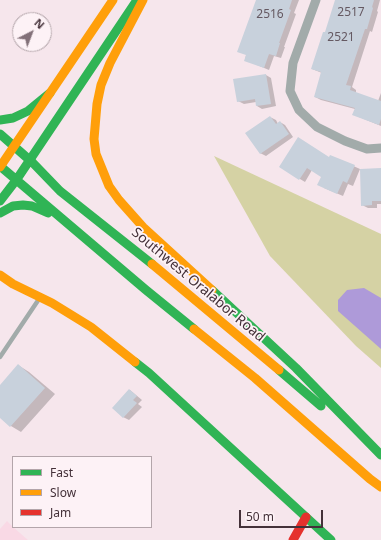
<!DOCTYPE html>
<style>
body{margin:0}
#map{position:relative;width:381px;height:540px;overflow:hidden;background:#f6e6ec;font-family:"Noto Sans",sans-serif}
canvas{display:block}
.legend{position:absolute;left:12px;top:456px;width:140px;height:72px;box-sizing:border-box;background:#fdf2f6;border:1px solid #b3a5aa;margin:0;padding:5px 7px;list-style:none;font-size:12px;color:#443139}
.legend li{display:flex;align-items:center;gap:8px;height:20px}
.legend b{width:20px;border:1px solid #b3a5aa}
.north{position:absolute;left:12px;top:12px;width:40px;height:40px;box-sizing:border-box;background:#fdf2f6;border:1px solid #b3a5aa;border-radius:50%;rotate:42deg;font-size:11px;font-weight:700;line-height:16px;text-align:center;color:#443139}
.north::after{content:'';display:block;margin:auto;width:14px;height:18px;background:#827078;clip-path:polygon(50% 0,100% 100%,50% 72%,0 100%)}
.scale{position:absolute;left:239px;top:510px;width:84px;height:18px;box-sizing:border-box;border:2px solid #443139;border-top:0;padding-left:5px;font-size:12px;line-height:14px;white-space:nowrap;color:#443139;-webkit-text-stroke:3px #fdf2f6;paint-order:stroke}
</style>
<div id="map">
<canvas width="381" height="540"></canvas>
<ul class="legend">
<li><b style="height:5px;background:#30b455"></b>Fast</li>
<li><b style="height:5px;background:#ff9f0a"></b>Slow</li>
<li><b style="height:5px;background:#e5322d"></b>Jam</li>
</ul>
<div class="north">N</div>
<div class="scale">50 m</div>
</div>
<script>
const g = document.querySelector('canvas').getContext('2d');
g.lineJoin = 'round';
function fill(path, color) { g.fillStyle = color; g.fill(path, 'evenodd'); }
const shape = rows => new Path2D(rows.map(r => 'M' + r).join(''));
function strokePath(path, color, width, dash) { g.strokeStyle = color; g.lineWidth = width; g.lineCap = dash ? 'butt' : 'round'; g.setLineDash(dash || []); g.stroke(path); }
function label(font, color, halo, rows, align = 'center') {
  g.font = font + ' "Noto Sans",sans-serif'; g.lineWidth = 3.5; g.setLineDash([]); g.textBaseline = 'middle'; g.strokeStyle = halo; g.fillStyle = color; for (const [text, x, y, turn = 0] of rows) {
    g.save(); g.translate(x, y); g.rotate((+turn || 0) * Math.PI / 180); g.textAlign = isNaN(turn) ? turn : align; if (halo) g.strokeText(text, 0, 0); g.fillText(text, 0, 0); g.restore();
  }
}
const built = shape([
 [7,521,13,527,28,540,0,540,0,529]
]);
const green = shape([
 [214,156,381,234,381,368,356,346,270,256]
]);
const water = shape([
 [364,288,381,298,381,349,338,311,338,300,347,290]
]);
const shadow = shape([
 [257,0,299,0,294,13,296,14,284,47,285,47,281,58,274,56,269,70,245,60],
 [336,0,380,0,377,11,378,12,372,32,370,31,352,87,356,90,356,93,378,101,381,93,381,126,359,117,355,109,321,100,315,97,322,73,312,69,326,34],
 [266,75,271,78,276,106,262,109,257,106,256,102,244,104,238,101],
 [270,117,276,120,278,124,280,122,285,125,293,137,266,156,260,153],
 [331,156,360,169,353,186,348,184,343,196,324,188,322,177,312,170,305,182,280,167,330,159],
 [381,169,381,204,377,204,377,208,368,208,362,205],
 [18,365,29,372,55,394,21,432,11,426,0,417,0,386],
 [130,390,142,400,138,404,142,407,129,420,123,417]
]);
const building = shape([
 [256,0,292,0,289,9,291,10,279,43,280,43,276,56,269,54,264,68,244,61,246,55,237,52],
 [335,0,374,0,372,7,373,8,367,29,365,29,346,85,351,86,350,90,381,101,381,119,379,125,352,115,355,108,314,97,321,72,311,69,323,32,325,32],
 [266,74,271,104,256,106,255,99,237,102,233,79],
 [270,116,276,124,280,121,289,134,260,154,245,133],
 [298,137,329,157,330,155,355,165,347,183,343,181,337,194,317,185,321,177,307,168,299,180,279,167],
 [381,168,381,201,372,201,372,205,361,206,360,169],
 [18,364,45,388,10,427,0,418,0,385],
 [129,389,137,396,133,400,137,403,123,418,112,408]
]);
const lane = shape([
 [0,357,39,299]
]);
const street = shape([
 [316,0,293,63,290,91,299,110,317,127,345,141,367,149,381,148]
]);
const fast = shape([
 [0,120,13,118,28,111,50,93],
 [0,134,33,163,60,191,152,264],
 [0,166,146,290,194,329],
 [0,201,17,179,137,0],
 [0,213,13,206,23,205,32,206,48,213],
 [212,290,296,368,381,455],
 [135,362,149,373,331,540],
 [279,370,321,406]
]);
const slow = shape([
 [143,0,110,63,101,85,97,104,94,139,96,154,109,186,119,200,143,227,212,290],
 [0,167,113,0],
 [152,264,279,370],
 [0,275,13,284,52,303,91,327,135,362],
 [194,329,255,378,370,479,381,487]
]);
const jam = shape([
 [293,540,306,517]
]);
const numberNames = [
 ["2517",351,13],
 ["2516",270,15],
 ["2521",341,38]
];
const streetNames = [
 ["Southwest Oralabor Road",198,285,40]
];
fill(built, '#f9d9e5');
fill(green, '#d5d2a4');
fill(water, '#ae9ad9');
fill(shadow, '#0003');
fill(building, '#c8d1dc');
strokePath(lane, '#a2abaa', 4.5);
strokePath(street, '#a2abaa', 9);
strokePath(fast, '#30b455', 9);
strokePath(slow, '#ff9f0a', 9);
strokePath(jam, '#e5322d', 9);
label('12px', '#655962', null, numberNames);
label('14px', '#443139', '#fdf2f6', streetNames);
</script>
